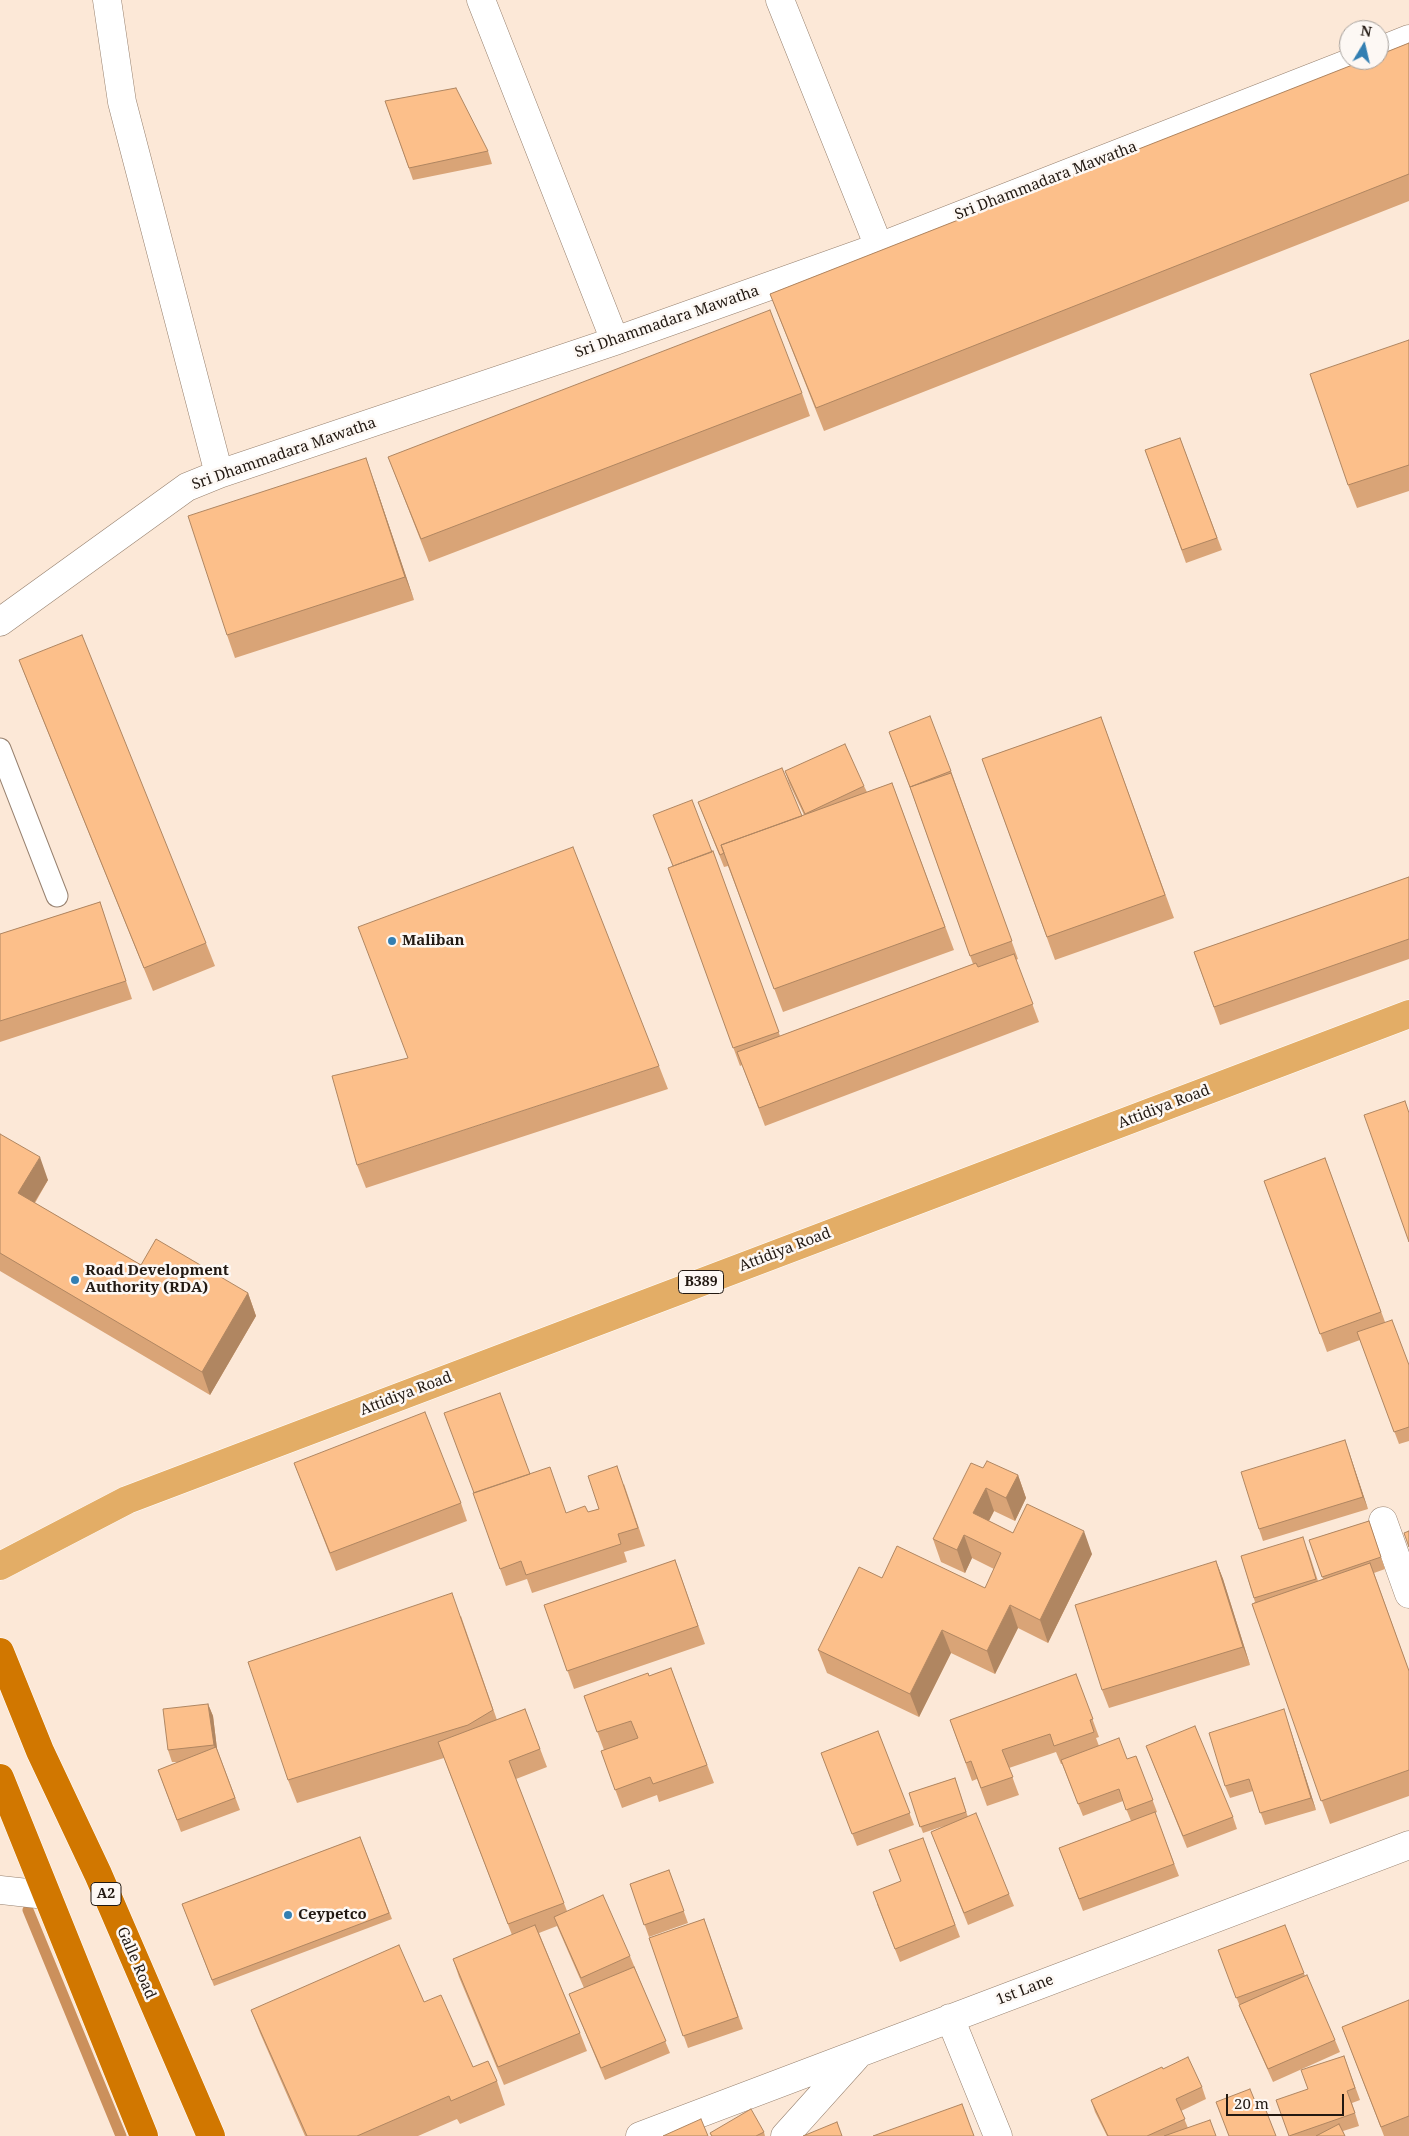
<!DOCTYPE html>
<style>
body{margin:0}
#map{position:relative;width:1409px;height:2136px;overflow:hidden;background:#fce8d7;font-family:"Noto Serif",serif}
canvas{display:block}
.north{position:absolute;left:1339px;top:20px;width:50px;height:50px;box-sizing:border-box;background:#fdf8f4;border:1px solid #a59f9a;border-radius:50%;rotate:9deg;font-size:14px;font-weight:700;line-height:20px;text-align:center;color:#221912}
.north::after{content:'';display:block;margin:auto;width:18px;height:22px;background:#337fb2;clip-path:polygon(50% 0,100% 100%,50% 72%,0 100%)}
.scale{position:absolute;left:1226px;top:2094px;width:118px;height:22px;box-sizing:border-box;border:2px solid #221912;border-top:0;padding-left:6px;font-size:15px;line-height:18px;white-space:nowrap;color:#221912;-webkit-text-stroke:4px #fdf8f4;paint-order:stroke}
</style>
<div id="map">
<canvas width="1409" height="2136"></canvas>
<div class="north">N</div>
<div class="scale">20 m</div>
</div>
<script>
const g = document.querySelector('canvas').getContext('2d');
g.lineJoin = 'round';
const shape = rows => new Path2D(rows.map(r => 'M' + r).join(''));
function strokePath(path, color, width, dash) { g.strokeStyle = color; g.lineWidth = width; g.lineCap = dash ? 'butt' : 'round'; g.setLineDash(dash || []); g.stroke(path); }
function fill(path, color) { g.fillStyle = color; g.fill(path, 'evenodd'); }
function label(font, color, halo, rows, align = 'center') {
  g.font = font + ' "Noto Serif",serif'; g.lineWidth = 5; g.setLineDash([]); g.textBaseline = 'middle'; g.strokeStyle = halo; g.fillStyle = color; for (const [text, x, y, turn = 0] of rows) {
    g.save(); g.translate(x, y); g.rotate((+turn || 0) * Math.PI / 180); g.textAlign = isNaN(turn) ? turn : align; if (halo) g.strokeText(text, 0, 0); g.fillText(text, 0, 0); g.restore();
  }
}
const stream = shape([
 [28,1910,121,2136]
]);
const lane = shape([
 [0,749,57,896]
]);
const street = shape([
 [107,0,122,102,219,474],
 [481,0,615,341],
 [780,0,879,247],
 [1379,51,1409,39],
 [0,622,187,487,219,474,615,341,879,247,1357,60],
 [1383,1521,1409,1594],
 [0,1890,46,1895],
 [950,2018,998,2136],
 [640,2136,1409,1845],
 [785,2136,856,2057]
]);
const primary = shape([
 [0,1566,127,1500,1409,1014]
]);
const highway = shape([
 [0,1652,40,1751,98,1874,211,2136],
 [0,1778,144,2136]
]);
const wall = shape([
 [1409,43,1409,201,824,431,779,317,770,294],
 [385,101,488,151,492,164,413,180],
 [1409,340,1409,491,1357,508,1348,485],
 [802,393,810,416,429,562,388,457],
 [1180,438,1222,550,1186,563,1145,450],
 [374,481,414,600,235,658,227,635],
 [19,660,206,943,215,966,153,991,28,683],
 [1101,717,1174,918,1055,960,982,759],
 [889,732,951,771,1018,959,1016,960,1039,1022,765,1126,742,1065,740,1066,668,868,713,851,780,1036,973,964,913,796],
 [785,771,864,786,867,792,892,783,954,950,783,1012,728,866,724,867,698,802,802,816,804,815,789,783],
 [1409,877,1409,959,1220,1025,1194,952],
 [100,902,132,999,0,1042,0,934],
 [659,1066,668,1089,366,1188,357,1165],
 [0,1134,48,1180,35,1203,141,1265,248,1293,256,1316,210,1395,0,1271],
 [1325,1158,1385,1322,1409,1365,1409,1441,1399,1444,1360,1340,1327,1352,1264,1181],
 [1349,1452,1368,1509,1263,1541,1259,1529],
 [294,1463,461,1503,467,1521,336,1571],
 [983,1468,1018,1475,1026,1498,1015,1521,994,1511,989,1521,1013,1533,1092,1554,1048,1643,1018,1628,995,1674,951,1653,919,1717,827,1673,818,1650,882,1578,985,1588,994,1569,972,1558,965,1573,941,1562,933,1539],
 [530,1474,566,1513,588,1512,599,1509,624,1484,645,1546,624,1552,627,1562,532,1593,527,1579,506,1586,500,1569],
 [1369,1521,1385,1569,1374,1573,1409,1671,1409,1796,1330,1824,1252,1604,1255,1602,1241,1556,1308,1550,1318,1581,1323,1579,1309,1540],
 [675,1560,705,1644,574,1689,544,1605],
 [1216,1561,1223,1579,1250,1665,1109,1708,1102,1690],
 [461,1616,497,1720,525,1709,547,1767,516,1779,567,1911,630,1956,670,2053,605,2080,569,1994,584,1988,557,1926,539,1933,580,2033,587,2051,504,2085,459,1977,453,1959,512,1935,444,1758,297,1803,288,1780],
 [671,1668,714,1783,659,1802,657,1795,622,1808,601,1751,604,1750,584,1696,649,1676],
 [1076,1674,1099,1737,1096,1738,1099,1746,1127,1759,1136,1756,1157,1812,1155,1813,1179,1876,1083,1911,1059,1848,1131,1821,1123,1801,1083,1816,1062,1764,1061,1764,1056,1752,1009,1768,1019,1795,987,1806,977,1779,972,1781,950,1720],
 [208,1704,213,1716,217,1749,240,1810,181,1832,158,1770,179,1762,172,1762,168,1750],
 [1288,1722,1316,1810,1265,1825,1253,1791,1230,1798,1225,1786],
 [878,1731,914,1825,857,1846,821,1753],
 [1146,1746,1233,1817,1237,1829,1187,1848],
 [955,1778,968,1817,1009,1894,1014,1906,968,1925,931,1832,944,1826,923,1833,909,1793],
 [360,1837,392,1919,214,1986,182,1904],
 [923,1838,960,1937,900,1962,877,1904,901,1882],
 [669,1870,688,1923,649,1937,630,1884],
 [704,1919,743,2029,688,2048,649,1938],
 [1285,1925,1305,1976,1335,2040,1340,2052,1273,2082,1244,2017,1218,1950],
 [1409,2000,1409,2136,1384,2136,1342,2027],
 [424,2002,473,2067,497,2081,505,2105,460,2124,457,2119,418,2136,305,2136,260,2033,251,2010],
 [1344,2056,1360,2100,1352,2103,1359,2126,1343,2131,1345,2136,1289,2136,1308,2089],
 [1163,2069,1202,2087,1206,2099,1181,2111,1188,2128,1216,2136,1107,2136,1095,2112,1091,2100],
 [764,2132,765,2136,711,2136,710,2133]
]);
const shadedWall = shape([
 [366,458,374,481,414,600,405,577],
 [40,1157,48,1180,26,1216,18,1193],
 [248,1293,256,1316,210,1395,202,1372],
 [1345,1440,1368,1509,1363,1497],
 [1018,1475,1026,1498,1015,1521,1006,1498],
 [986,1488,994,1511,981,1536,973,1513],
 [1084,1531,1092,1554,1048,1643,1040,1620],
 [964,1535,972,1558,965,1573,957,1550],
 [1216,1561,1223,1579,1250,1665,1243,1647],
 [1010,1605,1018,1628,995,1674,987,1651],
 [942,1630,951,1653,919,1717,910,1694],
 [208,1704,213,1716,218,1757,214,1745],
 [1284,1709,1288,1722,1316,1810,1311,1798]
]);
const building = shape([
 [1409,43,1409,174,816,408,770,294,1365,60,1379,60,1379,55,1409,43],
 [456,88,488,151,409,168,385,101,456,88],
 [770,310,802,393,421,539,388,457,770,310],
 [1409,340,1409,465,1348,485,1310,374,1409,340],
 [1180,438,1217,538,1182,550,1145,450,1180,438],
 [366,458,405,577,227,635,188,516,366,458],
 [82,635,206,943,144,968,19,660,82,635],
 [930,716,951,771,910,787,889,732,930,716],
 [1101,717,1165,895,1047,937,982,759,1101,717],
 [845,744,864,786,805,814,785,771,845,744],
 [782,768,802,816,721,845,724,853,720,855,698,802,782,768],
 [951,773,1012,941,970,956,910,787,951,773],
 [892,783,945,927,774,989,721,845,892,783],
 [692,800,712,852,673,866,653,815,692,800],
 [573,847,659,1066,357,1165,332,1076,408,1058,358,927,573,847],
 [713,851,779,1032,733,1048,668,868,713,851],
 [1409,877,1409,939,1214,1007,1194,952,1409,877],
 [100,902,126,981,0,1021,0,934,100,902],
 [1014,954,1033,1004,759,1108,737,1052,976,963,978,967,1014,954],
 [1405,1101,1409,1113,1409,1242,1364,1115,1405,1101],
 [0,1134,40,1157,18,1193,141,1265,156,1239,248,1293,202,1372,0,1253,0,1134],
 [1325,1158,1381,1312,1320,1334,1264,1181,1325,1158],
 [1392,1320,1409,1365,1409,1427,1394,1432,1357,1332,1392,1320],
 [500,1393,530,1474,474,1493,444,1413,500,1393],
 [425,1412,461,1503,330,1553,294,1463,425,1412],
 [1345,1440,1363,1497,1259,1529,1241,1472,1345,1440],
 [987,1461,1018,1475,1006,1498,986,1488,973,1513,1013,1533,1027,1504,1084,1531,1040,1620,1010,1605,987,1651,942,1630,910,1694,818,1650,859,1567,882,1578,897,1546,985,1588,1001,1553,964,1535,957,1550,933,1539,971,1463,983,1468,987,1461],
 [617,1466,638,1528,618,1534,621,1544,526,1575,521,1561,500,1569,473,1493,550,1467,566,1513,585,1506,588,1512,599,1509,588,1476,617,1466],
 [1369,1521,1381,1557,1322,1577,1309,1540,1369,1521],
 [1409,1531,1409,1547,1404,1533,1409,1531],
 [1303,1537,1316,1579,1254,1598,1241,1556,1303,1537],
 [675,1560,698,1626,567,1671,544,1605,675,1560],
 [1216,1561,1243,1647,1102,1690,1075,1605,1216,1561],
 [1370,1563,1409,1671,1409,1770,1321,1801,1252,1604,1370,1563],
 [452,1593,493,1710,468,1725,288,1780,248,1662,452,1593],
 [671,1668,707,1765,653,1784,650,1777,615,1790,601,1751,638,1738,631,1721,597,1732,584,1696,648,1673,649,1676,671,1668],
 [1076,1674,1093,1719,1090,1720,1094,1732,1054,1746,1050,1734,1002,1750,1013,1777,981,1788,971,1761,966,1763,950,1720,1076,1674],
 [208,1704,214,1745,168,1750,163,1709,208,1704],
 [525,1709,540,1749,509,1761,564,1903,508,1924,438,1742,525,1709],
 [1284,1709,1311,1798,1260,1813,1249,1779,1225,1786,1209,1733,1284,1709],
 [1195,1726,1233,1817,1183,1836,1146,1746,1195,1726],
 [878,1731,910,1813,852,1834,821,1753,878,1731],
 [1119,1738,1127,1759,1136,1756,1153,1800,1126,1810,1119,1789,1078,1804,1061,1760,1119,1738],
 [216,1747,235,1798,177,1820,158,1770,216,1747],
 [955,1778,966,1812,920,1827,909,1793,955,1778],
 [1155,1812,1174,1864,1079,1899,1059,1848,1155,1812],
 [976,1813,1009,1894,964,1913,931,1832,976,1813],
 [360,1837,389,1913,212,1980,182,1904,360,1837],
 [923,1838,955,1925,895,1949,873,1892,901,1881,889,1850,923,1838],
 [669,1870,684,1911,644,1925,630,1884,669,1870],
 [603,1895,630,1956,581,1978,554,1917,603,1895],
 [704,1919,738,2017,683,2036,649,1938,704,1919],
 [535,1925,580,2033,498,2067,453,1959,535,1925],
 [1285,1925,1304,1973,1236,1998,1218,1950,1285,1925],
 [399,1945,424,2002,441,1995,473,2067,488,2061,497,2081,451,2101,449,2096,357,2136,307,2136,251,2010,399,1945],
 [634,1967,666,2041,601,2068,569,1994,634,1967],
 [1307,1975,1335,2040,1268,2069,1239,2005,1307,1975],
 [1409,2000,1409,2116,1381,2127,1342,2027,1409,2000],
 [1344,2056,1355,2088,1347,2091,1355,2113,1289,2136,1276,2100,1308,2089,1301,2070,1344,2056],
 [1188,2057,1202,2087,1176,2099,1185,2119,1147,2136,1108,2136,1091,2100,1162,2067,1163,2069,1188,2057],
 [1250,2089,1259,2111,1265,2108,1276,2136,1229,2136,1216,2102,1250,2089],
 [962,2104,974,2136,873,2136,962,2104],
 [751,2109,764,2132,756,2136,712,2136,710,2133,751,2109],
 [701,2119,708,2136,663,2136,701,2119],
 [1210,2120,1216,2136,1164,2136,1210,2120],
 [837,2122,842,2136,803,2136,837,2122],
 [1339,2124,1345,2136,1316,2136,1339,2124]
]);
const markers = [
 [392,941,5,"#337fb2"],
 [75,1280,5,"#337fb2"],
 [288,1915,5,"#337fb2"]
];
const shields = [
 [701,1282,45],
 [106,1894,30]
];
const shieldNames = [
 ["B389",701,1282],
 ["A2",106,1894]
];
const streetNames = [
 ["Sri Dhammadara Mawatha",1046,181,-21],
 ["Sri Dhammadara Mawatha",667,322,-19],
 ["Sri Dhammadara Mawatha",284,454,-19],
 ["Attidiya Road",1164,1107,-21],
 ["Attidiya Road",785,1250,-21],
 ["Attidiya Road",406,1394,-21],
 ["Galle Road",136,1963,67],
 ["1st Lane",1025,1990,-21]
];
const poiNames = [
 ["Maliban",402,941],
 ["Road Development",85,1271],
 ["Authority (RDA)",85,1288],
 ["Ceypetco",298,1915]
];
strokePath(stream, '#cb905c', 11);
strokePath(lane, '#97816f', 23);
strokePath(street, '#97816f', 29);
strokePath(primary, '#fff', 29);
strokePath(highway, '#fff', 29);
strokePath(lane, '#fff', 21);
strokePath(street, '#fff', 28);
strokePath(primary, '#e3ad66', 28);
strokePath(highway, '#d17700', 28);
fill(wall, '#d9a477');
fill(shadedWall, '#b08661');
fill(building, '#fcbf8a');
strokePath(building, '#b08661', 1);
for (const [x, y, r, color] of markers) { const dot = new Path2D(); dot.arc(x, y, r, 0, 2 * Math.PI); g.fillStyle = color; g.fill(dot); strokePath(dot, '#fdf8f4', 2); }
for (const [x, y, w] of shields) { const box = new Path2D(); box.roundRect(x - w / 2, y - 11.5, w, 23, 4); g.fillStyle = '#fdf8f4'; g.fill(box); strokePath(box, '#221912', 1); }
label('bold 14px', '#221912', null, shieldNames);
label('15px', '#221912', '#fdf8f4', streetNames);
label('bold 15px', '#221912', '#fdf8f4', poiNames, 'left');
</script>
